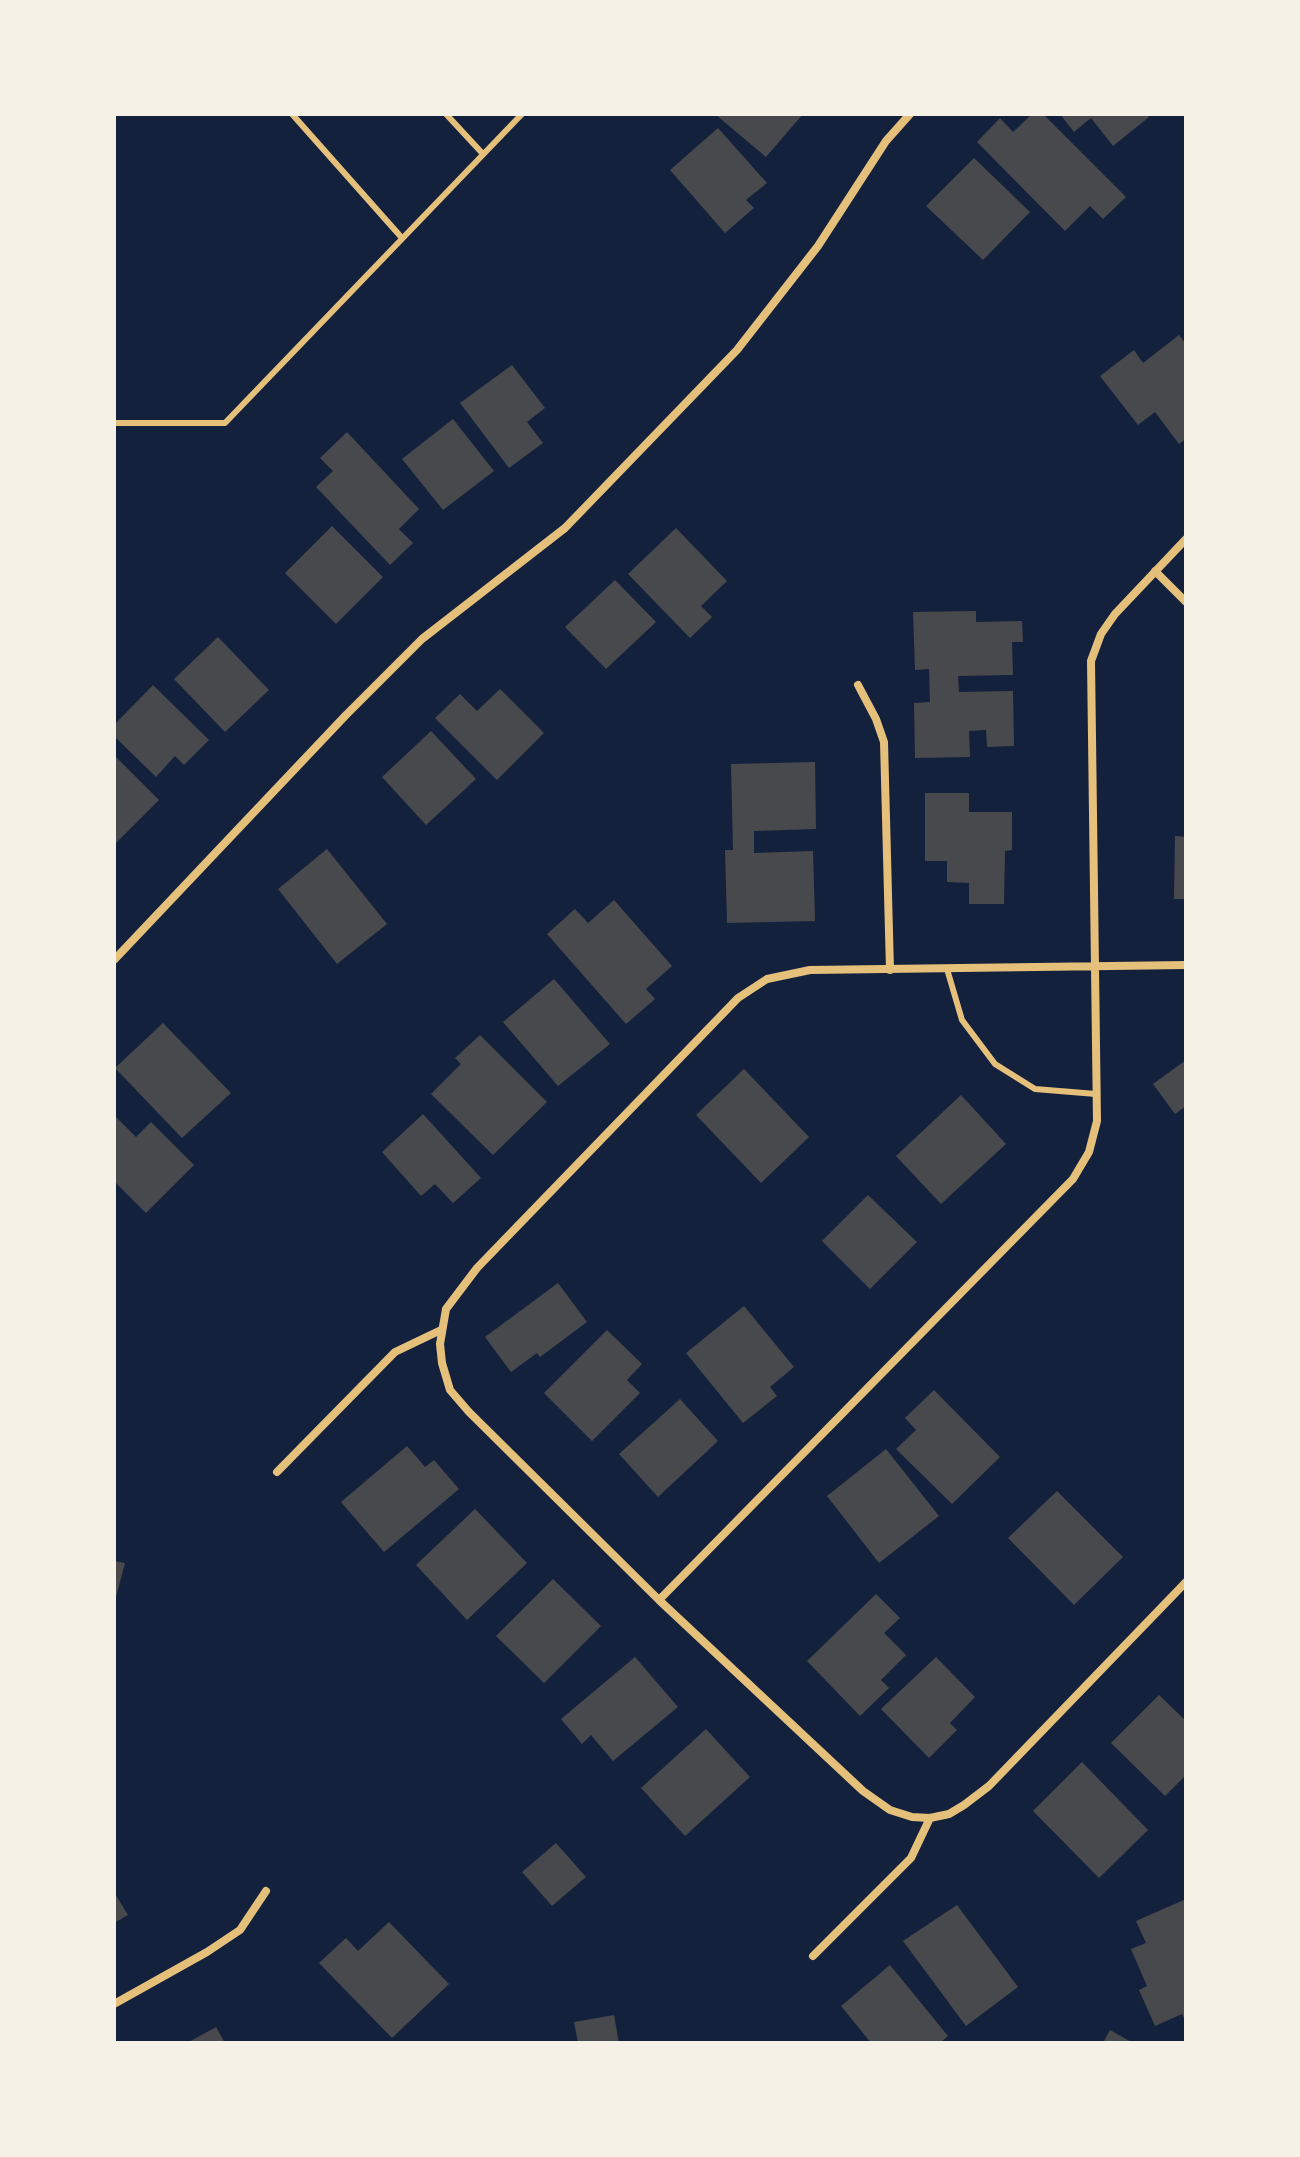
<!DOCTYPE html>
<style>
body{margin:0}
#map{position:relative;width:1300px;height:2157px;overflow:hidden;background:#14213d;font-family:Inter,sans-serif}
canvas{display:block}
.frame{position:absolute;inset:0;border:116px solid #f6f1e7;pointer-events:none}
</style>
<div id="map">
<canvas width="1300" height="2157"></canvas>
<div class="frame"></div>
</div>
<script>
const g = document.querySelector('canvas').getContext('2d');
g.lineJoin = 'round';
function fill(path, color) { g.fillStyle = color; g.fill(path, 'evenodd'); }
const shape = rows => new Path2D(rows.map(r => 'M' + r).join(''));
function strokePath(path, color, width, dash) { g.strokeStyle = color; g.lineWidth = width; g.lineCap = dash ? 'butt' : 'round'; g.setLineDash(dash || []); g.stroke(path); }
const building = shape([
 [715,114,803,114,766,157],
 [1032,114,1043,114,1126,197,1103,219,1090,206,1065,231,977,142,1000,118,1013,132],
 [1060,114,1147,114,1149,117,1113,146,1091,118,1074,132],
 [718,128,767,183,746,200,754,208,725,233,670,170],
 [974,158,1030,212,983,260,926,206],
 [1179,335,1186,344,1186,439,1179,444,1155,412,1138,425,1100,376,1134,350,1143,363],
 [512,365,545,408,527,422,543,443,509,468,460,403],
 [453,419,494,471,443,510,402,459],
 [347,432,419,509,399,529,413,543,390,565,316,487,333,471,320,458],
 [332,526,383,577,336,624,285,573],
 [676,528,727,581,701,606,712,617,690,638,628,574],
 [615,580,656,622,606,669,565,627],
 [976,611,976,622,1022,621,1023,642,1012,642,1013,675,958,676,959,692,1013,691,1014,746,987,747,986,730,969,731,970,757,915,758,914,703,930,702,929,669,915,670,913,612],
 [218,637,269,690,225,732,174,679],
 [153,685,209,740,184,765,175,756,156,777,114,736,114,725],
 [500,689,544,733,497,780,435,718,460,694,477,711],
 [431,731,476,779,426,825,382,777],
 [114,755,159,800,114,845],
 [815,762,816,829,754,831,754,853,813,851,815,921,727,923,725,850,733,850,731,764],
 [925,793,969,793,969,812,1012,812,1012,850,1005,851,1004,904,969,904,969,883,947,882,947,861,925,861],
 [1175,836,1186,837,1186,899,1174,899],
 [327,849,387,924,337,964,278,889],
 [614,900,672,966,646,989,655,999,626,1024,547,934,575,909,588,923],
 [554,979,610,1044,558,1086,503,1022],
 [163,1023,231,1093,182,1138,115,1068],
 [480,1035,547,1102,493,1155,431,1094,461,1064,455,1058],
 [1186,1060,1186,1106,1175,1114,1153,1084],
 [744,1069,809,1137,761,1183,696,1115],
 [961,1095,1006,1144,941,1204,896,1156],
 [423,1114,481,1178,453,1203,435,1184,421,1196,382,1152],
 [116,1117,136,1137,151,1122,194,1165,146,1213,114,1181],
 [868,1195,917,1242,870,1289,822,1241],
 [558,1283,587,1322,540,1357,537,1353,511,1372,485,1337],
 [744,1306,794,1367,770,1387,777,1396,743,1423,686,1353],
 [607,1330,642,1364,627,1380,640,1393,592,1441,544,1393],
 [934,1390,1000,1457,952,1504,896,1449,916,1430,905,1418],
 [680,1399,718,1441,658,1497,619,1454],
 [407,1446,425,1467,434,1460,459,1489,384,1552,341,1502],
 [886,1449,939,1516,879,1563,827,1496],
 [1057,1491,1123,1557,1074,1605,1008,1538],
 [475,1509,527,1563,467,1620,416,1565],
 [114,1561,125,1563,115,1601,114,1601],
 [553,1579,601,1626,544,1683,496,1636],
 [876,1594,900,1618,884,1633,906,1655,881,1680,889,1688,860,1716,807,1661],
 [635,1657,678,1707,613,1761,591,1735,582,1744,561,1719],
 [936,1657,975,1697,950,1723,957,1730,929,1758,881,1709],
 [1159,1695,1186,1721,1186,1775,1165,1796,1111,1743],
 [706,1729,750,1777,685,1836,641,1788],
 [1082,1762,1148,1830,1099,1878,1033,1811],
 [556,1843,586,1877,552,1906,522,1872],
 [114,1892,128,1915,114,1923],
 [1186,1899,1186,2022,1182,2014,1155,2026,1139,1990,1147,1986,1131,1949,1146,1943,1136,1921],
 [957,1905,1018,1987,966,2026,903,1941],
 [389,1922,449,1984,392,2038,319,1963,346,1938,358,1951],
 [890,1965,948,2036,940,2043,871,2043,841,2006],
 [614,2015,619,2043,578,2043,574,2022],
 [216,2027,225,2043,187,2043],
 [1110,2030,1133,2043,1103,2043]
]);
const service = shape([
 [292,114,402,238],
 [446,114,483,154],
 [114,423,225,423,522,114],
 [947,969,962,1020,995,1064,1035,1089,1096,1094]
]);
const minor = shape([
 [1155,571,1186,602],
 [858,685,876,719,884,742,890,970],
 [114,960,346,715,422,639,565,528,737,350,818,246,886,141,910,114],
 [1186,965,810,970,767,979,738,998,477,1268,446,1309,440,1344,442,1363,450,1390,469,1412,659,1600,863,1791,890,1810,912,1817,930,1818,949,1814,964,1805,989,1786,1186,1582],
 [277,1472,395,1352,441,1330],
 [659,1600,1073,1179,1089,1152,1097,1121,1091,661,1101,634,1115,614,1186,539],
 [813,1956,911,1858,930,1818],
 [114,2004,207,1952,240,1930,266,1891]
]);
fill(building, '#48494c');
strokePath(service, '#e5c07b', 6);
strokePath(minor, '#e5c07b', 8);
</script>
